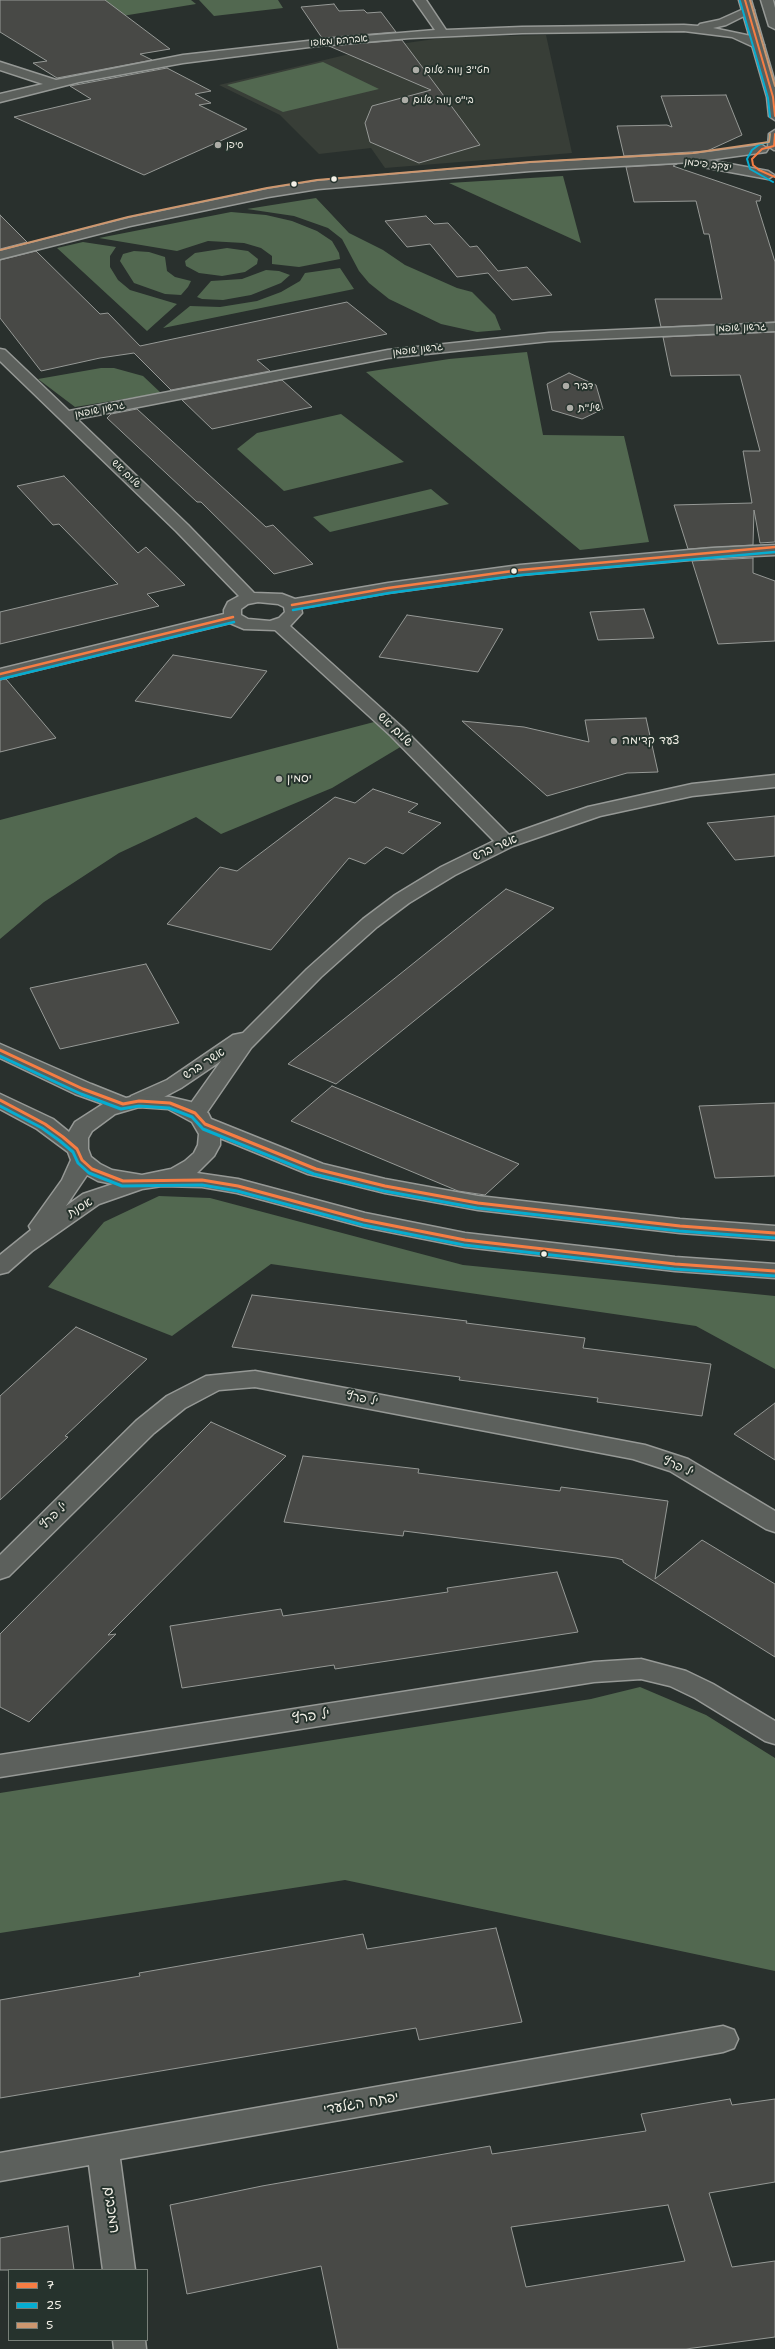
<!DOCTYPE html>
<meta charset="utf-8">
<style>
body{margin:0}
#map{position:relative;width:775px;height:2349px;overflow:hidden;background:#29302d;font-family:"Shantell Sans",sans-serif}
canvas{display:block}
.legend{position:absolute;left:8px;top:2269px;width:140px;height:72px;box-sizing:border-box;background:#26332d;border:1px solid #787f78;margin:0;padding:5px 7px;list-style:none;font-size:12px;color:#f4f1e8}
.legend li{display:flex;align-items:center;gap:8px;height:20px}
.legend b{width:20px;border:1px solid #787f78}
</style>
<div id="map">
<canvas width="775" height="2349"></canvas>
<ul class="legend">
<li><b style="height:5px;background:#f77d43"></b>7</li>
<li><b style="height:5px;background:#06acd0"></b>25</li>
<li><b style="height:5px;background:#cd976f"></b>5</li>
</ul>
</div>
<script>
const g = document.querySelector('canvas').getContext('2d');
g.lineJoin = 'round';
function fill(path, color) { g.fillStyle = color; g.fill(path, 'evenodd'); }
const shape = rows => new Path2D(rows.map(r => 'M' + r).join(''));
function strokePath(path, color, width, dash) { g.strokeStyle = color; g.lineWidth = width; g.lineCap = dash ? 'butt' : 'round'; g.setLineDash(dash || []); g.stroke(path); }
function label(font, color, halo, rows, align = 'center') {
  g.font = font + ' "Shantell Sans","Playpen Sans Hebrew",sans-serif'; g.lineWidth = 4; g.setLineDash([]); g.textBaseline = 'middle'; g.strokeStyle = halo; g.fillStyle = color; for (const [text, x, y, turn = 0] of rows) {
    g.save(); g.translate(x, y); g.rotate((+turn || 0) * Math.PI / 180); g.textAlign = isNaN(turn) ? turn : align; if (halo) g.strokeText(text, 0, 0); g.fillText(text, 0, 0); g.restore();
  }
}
const built = shape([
 [546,35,572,153,385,168,371,148,319,154,280,115,219,85,379,47,448,37]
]);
const green = shape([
 [92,0,191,0,196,4,116,17],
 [199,0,278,0,283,8,214,16],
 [323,62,379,89,283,112,227,85],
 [563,176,581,243,449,183],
 [316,198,349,233,383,250,405,265,457,288,472,292,495,315,501,330,477,332,441,324,389,299,369,283,359,271,342,239,328,228,294,216,247,209],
 [231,212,266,215,292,221,317,231,332,241,339,253,340,259,299,267,272,264,272,256,261,248,244,243,208,241,177,251,99,238],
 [83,242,116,247,110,256,110,267,118,280,130,290,177,304,147,331,57,248],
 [227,248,248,251,258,259,257,264,245,272,222,276,199,273,186,266,185,261,195,253],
 [134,251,149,252,165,257,167,271,175,277,191,281,188,287,181,295,165,294,134,283,120,261,123,254],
 [340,268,354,289,163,328,190,306,220,307,257,301,281,292,300,281,305,273],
 [266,270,279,271,290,275,281,283,251,295,223,300,202,299,197,297,211,281,242,279],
 [527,352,543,435,624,436,649,542,580,550,366,372,449,359],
 [101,368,114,368,143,376,161,393,75,407,38,379],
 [341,414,404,462,284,491,237,449,257,433],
 [431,489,449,504,330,532,313,517],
 [374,722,402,746,332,788,221,834,196,817,119,853,44,902,0,939,0,820],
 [159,1196,210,1198,463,1265,775,1296,775,1369,696,1326,271,1264,172,1336,48,1287,104,1222],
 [640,1687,706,1715,775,1758,775,1971,345,1880,0,1933,0,1793,591,1699]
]);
const building = shape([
 [0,0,105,0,170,49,140,54,152,60,57,78,33,63,47,61,0,32,0,0],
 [334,4,339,11,364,10,367,13,381,12,396,32,322,38,301,7,334,4],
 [402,40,438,88,480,145,419,163,370,142,365,123,372,106,431,90,329,46,402,40],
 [167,68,211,91,195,94,211,103,199,105,247,129,144,175,14,117,91,99,70,86,167,68],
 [726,95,742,135,707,151,624,156,617,126,667,125,672,127,661,96,726,95],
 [677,164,673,166,761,196,760,201,756,201,775,262,775,322,661,327,655,299,722,299,709,234,704,234,696,201,634,202,626,167,677,164],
 [0,215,27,242,0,249,0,215],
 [426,216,434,224,448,223,470,247,477,246,498,271,527,267,552,295,512,300,488,273,457,277,430,244,407,247,385,221,426,216],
 [36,251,100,314,108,313,140,346,347,302,387,334,257,360,270,371,171,390,134,353,100,358,41,371,0,318,0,260,36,251],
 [775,332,775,542,760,543,754,510,753,545,688,549,674,505,752,503,743,451,760,451,740,375,671,376,663,337,775,332],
 [569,373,596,385,603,409,582,419,552,410,547,384,569,373],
 [282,380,312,407,212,429,182,400,282,380],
 [137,409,266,527,273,525,313,564,274,574,201,502,197,502,107,418,111,414,137,409],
 [64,476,138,553,146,547,185,585,147,594,159,606,0,644,0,612,118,584,59,524,53,525,17,486,64,476],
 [753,558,753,573,775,581,775,641,718,644,692,561,753,558],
 [644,609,654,638,598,640,590,612,644,609],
 [407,615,503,629,478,672,379,657,407,615],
 [173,655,267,671,231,718,135,701,173,655],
 [6,679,56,738,0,752,0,680,6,679],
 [646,718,658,772,627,773,547,796,462,721,524,727,589,742,585,720,646,718],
 [373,789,418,804,408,812,441,823,403,854,386,847,365,864,349,858,271,950,167,924,220,867,237,871,335,797,355,803,373,789],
 [775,816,775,856,735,860,707,823,775,816],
 [506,889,554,908,336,1084,288,1064,506,889],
 [146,964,179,1023,60,1049,30,988,146,964],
 [332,1086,519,1164,485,1195,458,1191,291,1121,332,1086],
 [775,1103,775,1176,715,1178,699,1106,775,1103],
 [252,1295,467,1321,466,1323,585,1338,583,1348,711,1364,702,1416,597,1402,598,1398,459,1380,460,1377,232,1347,252,1295],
 [76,1327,147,1359,65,1436,68,1437,0,1500,0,1396,76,1327],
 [775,1403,775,1460,734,1434,775,1403],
 [211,1422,286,1456,108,1635,116,1634,29,1722,0,1707,0,1634,211,1422],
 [303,1456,419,1469,418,1473,560,1491,561,1487,668,1501,655,1579,702,1540,775,1584,775,1657,623,1562,623,1560,616,1558,404,1531,403,1536,284,1522,303,1456],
 [557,1572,578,1632,335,1669,334,1665,182,1688,170,1626,281,1609,283,1616,448,1592,447,1588,557,1572],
 [496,1928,522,2022,419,2040,416,2028,0,2098,0,2000,140,1976,139,1973,363,1934,367,1949,496,1928],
 [730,2099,732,2105,775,2099,775,2182,709,2193,732,2267,775,2261,775,2337,686,2349,338,2349,321,2266,187,2294,170,2205,262,2186,490,2146,492,2154,646,2131,641,2114,730,2099],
 [668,2205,685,2261,526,2287,511,2227,668,2205],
 [68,2226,74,2270,0,2270,0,2238,68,2226]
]);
const minor = shape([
 [414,0,426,0,446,30,522,27,684,25,698,26,700,24,719,20,748,7,752,8,754,10,752,12,726,25,713,28,751,36,764,45,758,49,732,37,684,31,522,33,410,38,317,46,183,63,79,82,0,102,0,94,43,84,0,70,0,62,56,80,183,55,317,40,435,30,414,0],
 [775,323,775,331,549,341,388,358,77,419,188,525,254,593,282,594,295,599,388,583,520,565,712,548,775,545,775,555,712,558,520,575,388,593,301,608,302,613,290,626,403,728,509,835,588,807,692,784,775,775,775,787,692,796,600,816,513,846,455,875,409,903,377,927,321,977,251,1048,203,1118,195,1119,187,1118,184,1113,221,1061,181,1088,147,1106,139,1107,131,1106,128,1101,131,1096,167,1080,233,1035,243,1033,307,969,363,919,395,895,441,867,494,841,391,736,275,630,244,629,230,623,0,679,0,669,224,614,224,610,228,602,239,596,176,531,0,361,0,349,5,350,69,411,388,350,549,333,775,323],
 [258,602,278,604,284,607,285,612,279,618,270,621,248,619,241,615,241,609,248,604,258,602],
 [255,1371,645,1445,688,1459,775,1511,775,1532,766,1529,670,1471,633,1459,255,1387,219,1390,185,1408,154,1433,9,1576,0,1579,0,1555,136,1421,167,1396,206,1376,255,1371],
 [641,1659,686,1671,713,1684,775,1721,775,1744,765,1741,695,1698,670,1686,641,1679,594,1682,0,1777,0,1755,594,1662,641,1659],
 [723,2026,734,2030,738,2039,734,2048,723,2052,120,2159,135,2270,103,2270,89,2165,0,2181,0,2153,723,2026],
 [113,2340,145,2340,146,2349,114,2349,113,2340]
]);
const tertiary = shape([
 [739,0,751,0,775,83,775,120,769,116,767,97,739,0],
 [761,0,773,0,775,8,775,29,769,26,761,0],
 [775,130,775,150,774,150,768,146,769,134,775,130],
 [762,145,768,149,766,152,693,162,530,171,318,189,268,197,130,226,0,259,0,251,129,218,268,189,318,181,530,163,693,154,762,145],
 [708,160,768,171,774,175,768,179,703,167,702,164,703,161,708,160],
 [0,1044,91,1084,126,1098,139,1095,170,1097,191,1102,208,1113,211,1119,323,1164,385,1179,478,1196,680,1219,775,1226,775,1240,680,1233,478,1210,385,1193,308,1174,220,1138,220,1145,214,1156,197,1173,238,1179,365,1213,465,1233,675,1257,775,1264,775,1278,675,1271,465,1247,364,1227,237,1193,202,1187,162,1186,142,1189,99,1204,32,1251,8,1272,0,1274,0,1255,31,1230,29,1226,62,1180,71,1160,68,1152,37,1129,0,1109,0,1094,53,1119,69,1132,75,1122,103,1104,75,1094,0,1058,0,1044],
 [139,1107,168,1109,192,1122,199,1134,198,1145,194,1153,185,1161,171,1169,142,1175,112,1170,100,1164,91,1157,88,1149,88,1138,92,1131,115,1114,139,1107],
 [87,1175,98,1181,113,1184,83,1194,66,1206,87,1175]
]);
const bus1Far2 = shape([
 [745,0,773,97,775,116],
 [775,134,774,146,762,149,752,159,753,165,759,170,775,177]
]);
const bus1Far1 = shape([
 [292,605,388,588,520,570,775,547],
 [0,674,233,617]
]);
const bus1 = shape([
 [0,1050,83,1089,123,1104,139,1101,170,1103,195,1113,205,1124,316,1169,385,1186,478,1203,680,1226,775,1233],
 [0,1100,45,1124,63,1137,77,1149,82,1160,92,1169,123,1181,202,1180,238,1186,364,1220,465,1240,675,1264,775,1271]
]);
const bus2Far2 = shape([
 [740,1,768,98,770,117],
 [770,134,769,142,760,144,752,150,747,159,750,169,773,182]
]);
const bus2Far1 = shape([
 [293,610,389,593,521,575,775,552],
 [1,679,234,622]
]);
const bus2 = shape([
 [0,1056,81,1094,121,1109,139,1106,169,1108,192,1117,203,1129,314,1174,384,1191,477,1208,679,1231,775,1238],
 [0,1106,42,1128,60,1141,73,1152,78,1163,89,1173,122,1186,202,1185,237,1191,363,1225,464,1245,674,1269,775,1276]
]);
const bus3 = shape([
 [750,0,775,86],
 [0,250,128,217,267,188,317,180,530,162,693,153,769,142,770,134]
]);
const markers = [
 [416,70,4,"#adada7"],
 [405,100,4,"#adada7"],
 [218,145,4,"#adada7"],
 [334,179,3.5,"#f4f1e8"],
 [294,184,3.5,"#f4f1e8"],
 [566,386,4,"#adada7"],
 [570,408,4,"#adada7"],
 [514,571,3.5,"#f4f1e8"],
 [614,741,4,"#adada7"],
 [279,779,4,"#adada7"],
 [544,1254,3.5,"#f4f1e8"]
];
const farStreetnames = [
 ["אברהם מאפו",339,41,-5],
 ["יעקב פיכמן",708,165,7],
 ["גרשון שופמן",741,328,-2],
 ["גרשון שופמן",418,350,-7],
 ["גרשון שופמן",100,410,-11],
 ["שלום אש",126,474,44]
];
const farPoinames = [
 ["חט''צ נווה שלום",424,70],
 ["בי\"ס נווה שלום",413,100],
 ["סיפן",226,145],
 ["דביר",574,386],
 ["שיל\"ת",578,408]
];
const streetNames = [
 ["שלום אש",395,730,44],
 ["אשר ברש",495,848,-24],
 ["אשר ברש",204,1064,-33],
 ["אסנת",80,1208,-31],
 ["יל פרץ",362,1399,11],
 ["יל פרץ",678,1467,24],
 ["יל פרץ",54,1516,-44]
];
const poiNames = [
 ["צעד קדימה",622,741],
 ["יסמין",287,779]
];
const nearStreetnames = [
 ["יל פרץ",311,1717,-9],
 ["יפתח הגלעדי",361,2104,-10],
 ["המכבים",111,2210,82]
];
fill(built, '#383e37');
fill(green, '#526850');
fill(building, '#484946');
strokePath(building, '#969996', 1);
strokePath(minor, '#969996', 3);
strokePath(tertiary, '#969996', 3);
fill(minor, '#5c605c');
fill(tertiary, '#5c605c');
strokePath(bus1Far2, '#f77d43', 2);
strokePath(bus1Far1, '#f77d43', 2.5);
strokePath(bus1, '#f77d43', 3);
strokePath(bus2Far2, '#06acd0', 2);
strokePath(bus2Far1, '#06acd0', 2.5);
strokePath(bus2, '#06acd0', 3);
strokePath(bus3, '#cd976f', 2);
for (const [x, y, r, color] of markers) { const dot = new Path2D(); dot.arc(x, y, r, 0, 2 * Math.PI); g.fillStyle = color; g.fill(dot); strokePath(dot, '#26332d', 1.5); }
label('10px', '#f4f1e8', '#26332d', farStreetnames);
label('10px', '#f4f1e8', '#26332d', farPoinames, 'left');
label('12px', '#f4f1e8', '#26332d', streetNames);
label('12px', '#f4f1e8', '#26332d', poiNames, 'left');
label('14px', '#f4f1e8', '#26332d', nearStreetnames);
</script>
